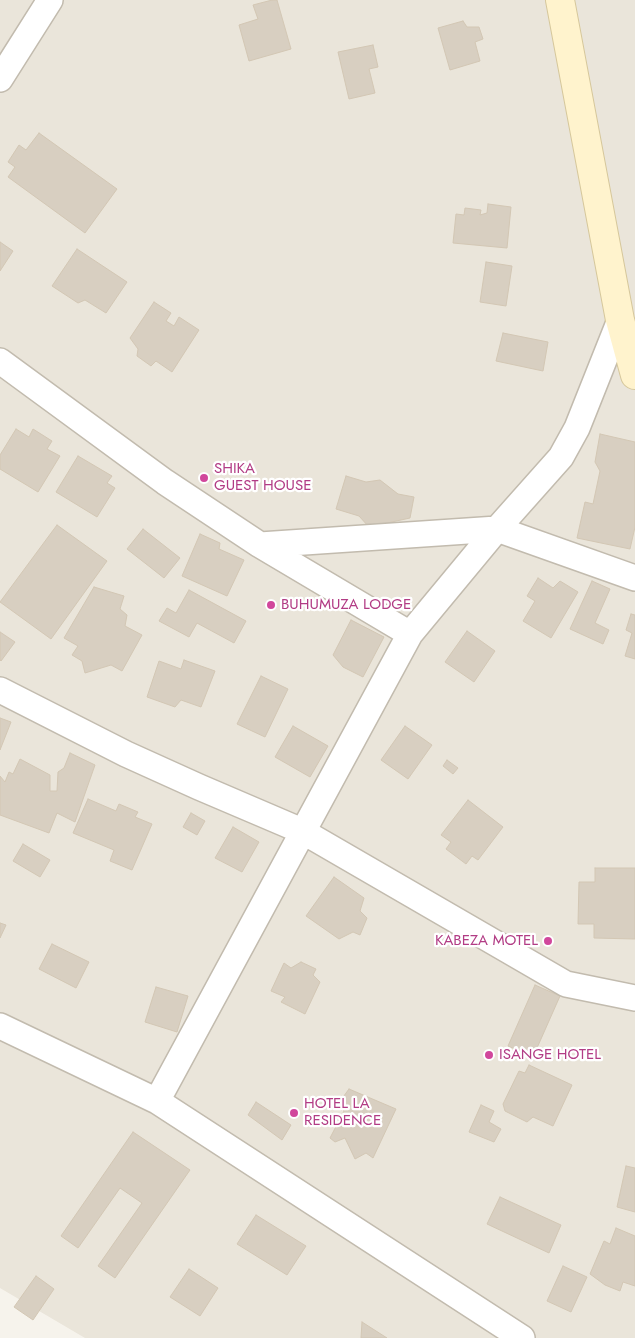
<!DOCTYPE html>
<style>
body{margin:0}
canvas{display:block;background:#f6f3ec}
</style>
<canvas width="635" height="1338"></canvas>
<script>
const g = document.querySelector('canvas').getContext('2d');
g.lineJoin = 'round';
function fill(path, color) { g.fillStyle = color; g.fill(path, 'evenodd'); }
const shape = rows => new Path2D(rows.map(r => 'M' + r).join(''));
function strokePath(path, color, width, dash) { g.strokeStyle = color; g.lineWidth = width; g.lineCap = dash ? 'butt' : 'round'; g.setLineDash(dash || []); g.stroke(path); }
function label(font, color, halo, rows, align = 'center') {
  g.font = font + ' Jost,sans-serif'; g.lineWidth = 4.5; g.setLineDash([]); g.textBaseline = 'middle'; g.strokeStyle = halo; g.fillStyle = color; for (const [text, x, y, turn = 0] of rows) {
    g.save(); g.translate(x, y); g.rotate((+turn || 0) * Math.PI / 180); g.textAlign = isNaN(turn) ? turn : align; if (halo) g.strokeText(text, 0, 0); g.fillText(text, 0, 0); g.restore();
  }
}
const residential = shape([
 [0,0,635,0,635,1338,85,1338,0,1288]
]);
const building = shape([
 [272,0,277,0,291,49,249,61,239,25,258,19,253,5,272,0],
 [463,21,467,27,479,27,483,39,475,42,480,61,450,70,438,28,463,21],
 [373,45,378,67,369,69,375,93,349,99,338,52,373,45],
 [39,133,117,189,85,233,8,177,15,167,8,162,19,145,26,150,39,133],
 [488,204,511,207,507,248,453,243,456,214,464,215,465,208,481,210,480,215,487,213,488,204],
 [0,242,13,251,0,271,0,242],
 [77,249,127,282,106,313,85,300,78,303,52,286,77,249],
 [486,262,512,266,506,306,480,302,486,262],
 [154,302,171,313,166,321,174,326,179,317,199,330,172,372,156,361,151,366,137,356,138,349,130,338,154,302],
 [503,333,548,342,543,371,496,361,503,333],
 [16,429,29,437,33,429,52,441,47,449,60,456,38,492,0,469,0,455,16,429],
 [600,434,635,442,635,527,630,549,577,538,585,502,593,504,600,471,595,462,600,434],
 [78,456,112,476,107,483,115,488,97,517,56,492,78,456],
 [346,476,366,482,380,480,398,494,414,497,410,518,369,527,359,516,336,509,346,476],
 [57,525,107,561,51,639,0,602,57,525],
 [143,529,180,558,164,578,127,549,143,529],
 [200,534,220,543,219,549,244,560,227,596,182,576,200,534],
 [538,578,553,588,560,581,578,592,551,638,523,621,535,601,527,596,538,578],
 [592,581,610,589,595,623,609,630,603,644,570,629,592,581],
 [94,587,124,596,120,609,127,615,125,626,142,635,122,671,111,665,85,673,82,661,72,655,78,646,64,638,94,587],
 [189,590,246,621,234,643,197,623,189,637,159,621,167,608,176,613,189,590],
 [631,614,635,615,635,659,625,656,632,633,626,630,631,614],
 [351,620,384,637,363,677,343,667,333,655,351,620],
 [467,631,495,651,474,682,445,662,467,631],
 [0,632,15,642,1,661,0,660,0,632],
 [184,660,215,671,201,707,181,700,175,707,147,697,159,661,181,669,184,660],
 [261,676,288,689,265,737,237,724,261,676],
 [0,718,11,722,0,750,0,718],
 [293,726,328,746,310,777,275,757,293,726],
 [405,726,432,745,408,779,381,760,405,726],
 [70,753,95,765,75,822,57,813,49,833,0,815,0,776,5,782,9,772,13,774,20,759,50,775,50,791,57,791,58,772,64,768,70,753],
 [447,760,458,768,453,774,443,766,447,760],
 [88,799,116,811,119,804,138,812,135,817,152,824,132,870,110,861,114,850,73,833,88,799],
 [468,800,503,827,478,860,472,856,466,864,446,849,451,842,441,835,468,800],
 [191,813,205,821,197,835,183,827,191,813],
 [233,827,259,842,242,872,215,858,233,827],
 [23,844,50,860,40,877,13,861,23,844],
 [595,868,635,868,635,939,594,938,594,924,578,924,579,882,595,882,595,868],
 [334,877,364,898,360,911,367,918,360,935,353,932,339,939,306,916,334,877],
 [0,923,6,925,0,938,0,923],
 [52,944,89,962,76,988,39,969,52,944],
 [301,962,316,969,313,975,320,982,305,1014,281,1002,285,997,271,991,284,963,291,968,301,962],
 [535,985,560,996,533,1057,508,1046,535,985],
 [156,987,188,996,177,1032,145,1022,156,987],
 [529,1065,572,1085,553,1126,533,1117,527,1122,505,1111,503,1104,519,1071,525,1073,529,1065],
 [349,1089,396,1109,373,1158,366,1153,355,1159,345,1138,335,1142,330,1138,344,1111,338,1104,349,1089],
 [256,1102,291,1125,282,1140,248,1115,256,1102],
 [481,1105,494,1111,489,1122,501,1129,494,1142,469,1132,481,1105],
 [133,1132,190,1170,115,1278,98,1266,142,1203,120,1188,78,1248,61,1236,133,1132],
 [626,1166,635,1168,635,1212,617,1207,626,1166],
 [500,1197,561,1225,549,1253,487,1224,500,1197],
 [256,1215,306,1246,287,1275,237,1244,256,1215],
 [616,1228,635,1236,635,1286,623,1282,620,1291,605,1285,590,1274,604,1241,610,1244,616,1228],
 [563,1266,587,1277,571,1312,547,1301,563,1266],
 [189,1269,218,1288,200,1316,170,1297,189,1269],
 [36,1276,54,1289,33,1320,14,1307,36,1276],
 [362,1322,387,1338,361,1338,362,1322]
]);
const minor = shape([
 [0,79,50,0],
 [0,361,165,482,260,545,497,529,635,578],
 [260,545,410,634],
 [0,690,126,754,199,787,302,831,566,984,635,998],
 [0,1026,157,1101,522,1338],
 [157,1101,410,634,497,529,561,457,577,428,620,320]
]);
const secondary = shape([
 [560,0,620,320,635,375]
]);
const markers = [
 [204,478,5,"#d1479c"],
 [271,605,5,"#d1479c"],
 [548,941,5,"#d1479c"],
 [489,1055,5,"#d1479c"],
 [294,1113,5,"#d1479c"]
];
const hotelNames = [
 ["SHIKA",214,469],
 ["GUEST HOUSE",214,486],
 ["BUHUMUZA LODGE",281,605],
 ["KABEZA MOTEL",538,941,"right"],
 ["ISANGE HOTEL",499,1055],
 ["HOTEL LA",304,1104],
 ["RESIDENCE",304,1121]
];
fill(residential, '#eae5da');
fill(building, '#d8cfc1');
strokePath(building, '#d3c7b4', 1);
strokePath(minor, '#c2bbae', 28);
strokePath(secondary, '#d6c79b', 30);
strokePath(minor, '#fff', 25);
strokePath(secondary, '#fff3cd', 28);
for (const [x, y, r, color] of markers) { const dot = new Path2D(); dot.arc(x, y, r, 0, 2 * Math.PI); g.fillStyle = color; g.fill(dot); strokePath(dot, '#fff', 2); }
label('15px', '#b23c85', '#fff', hotelNames, 'left');
</script>
